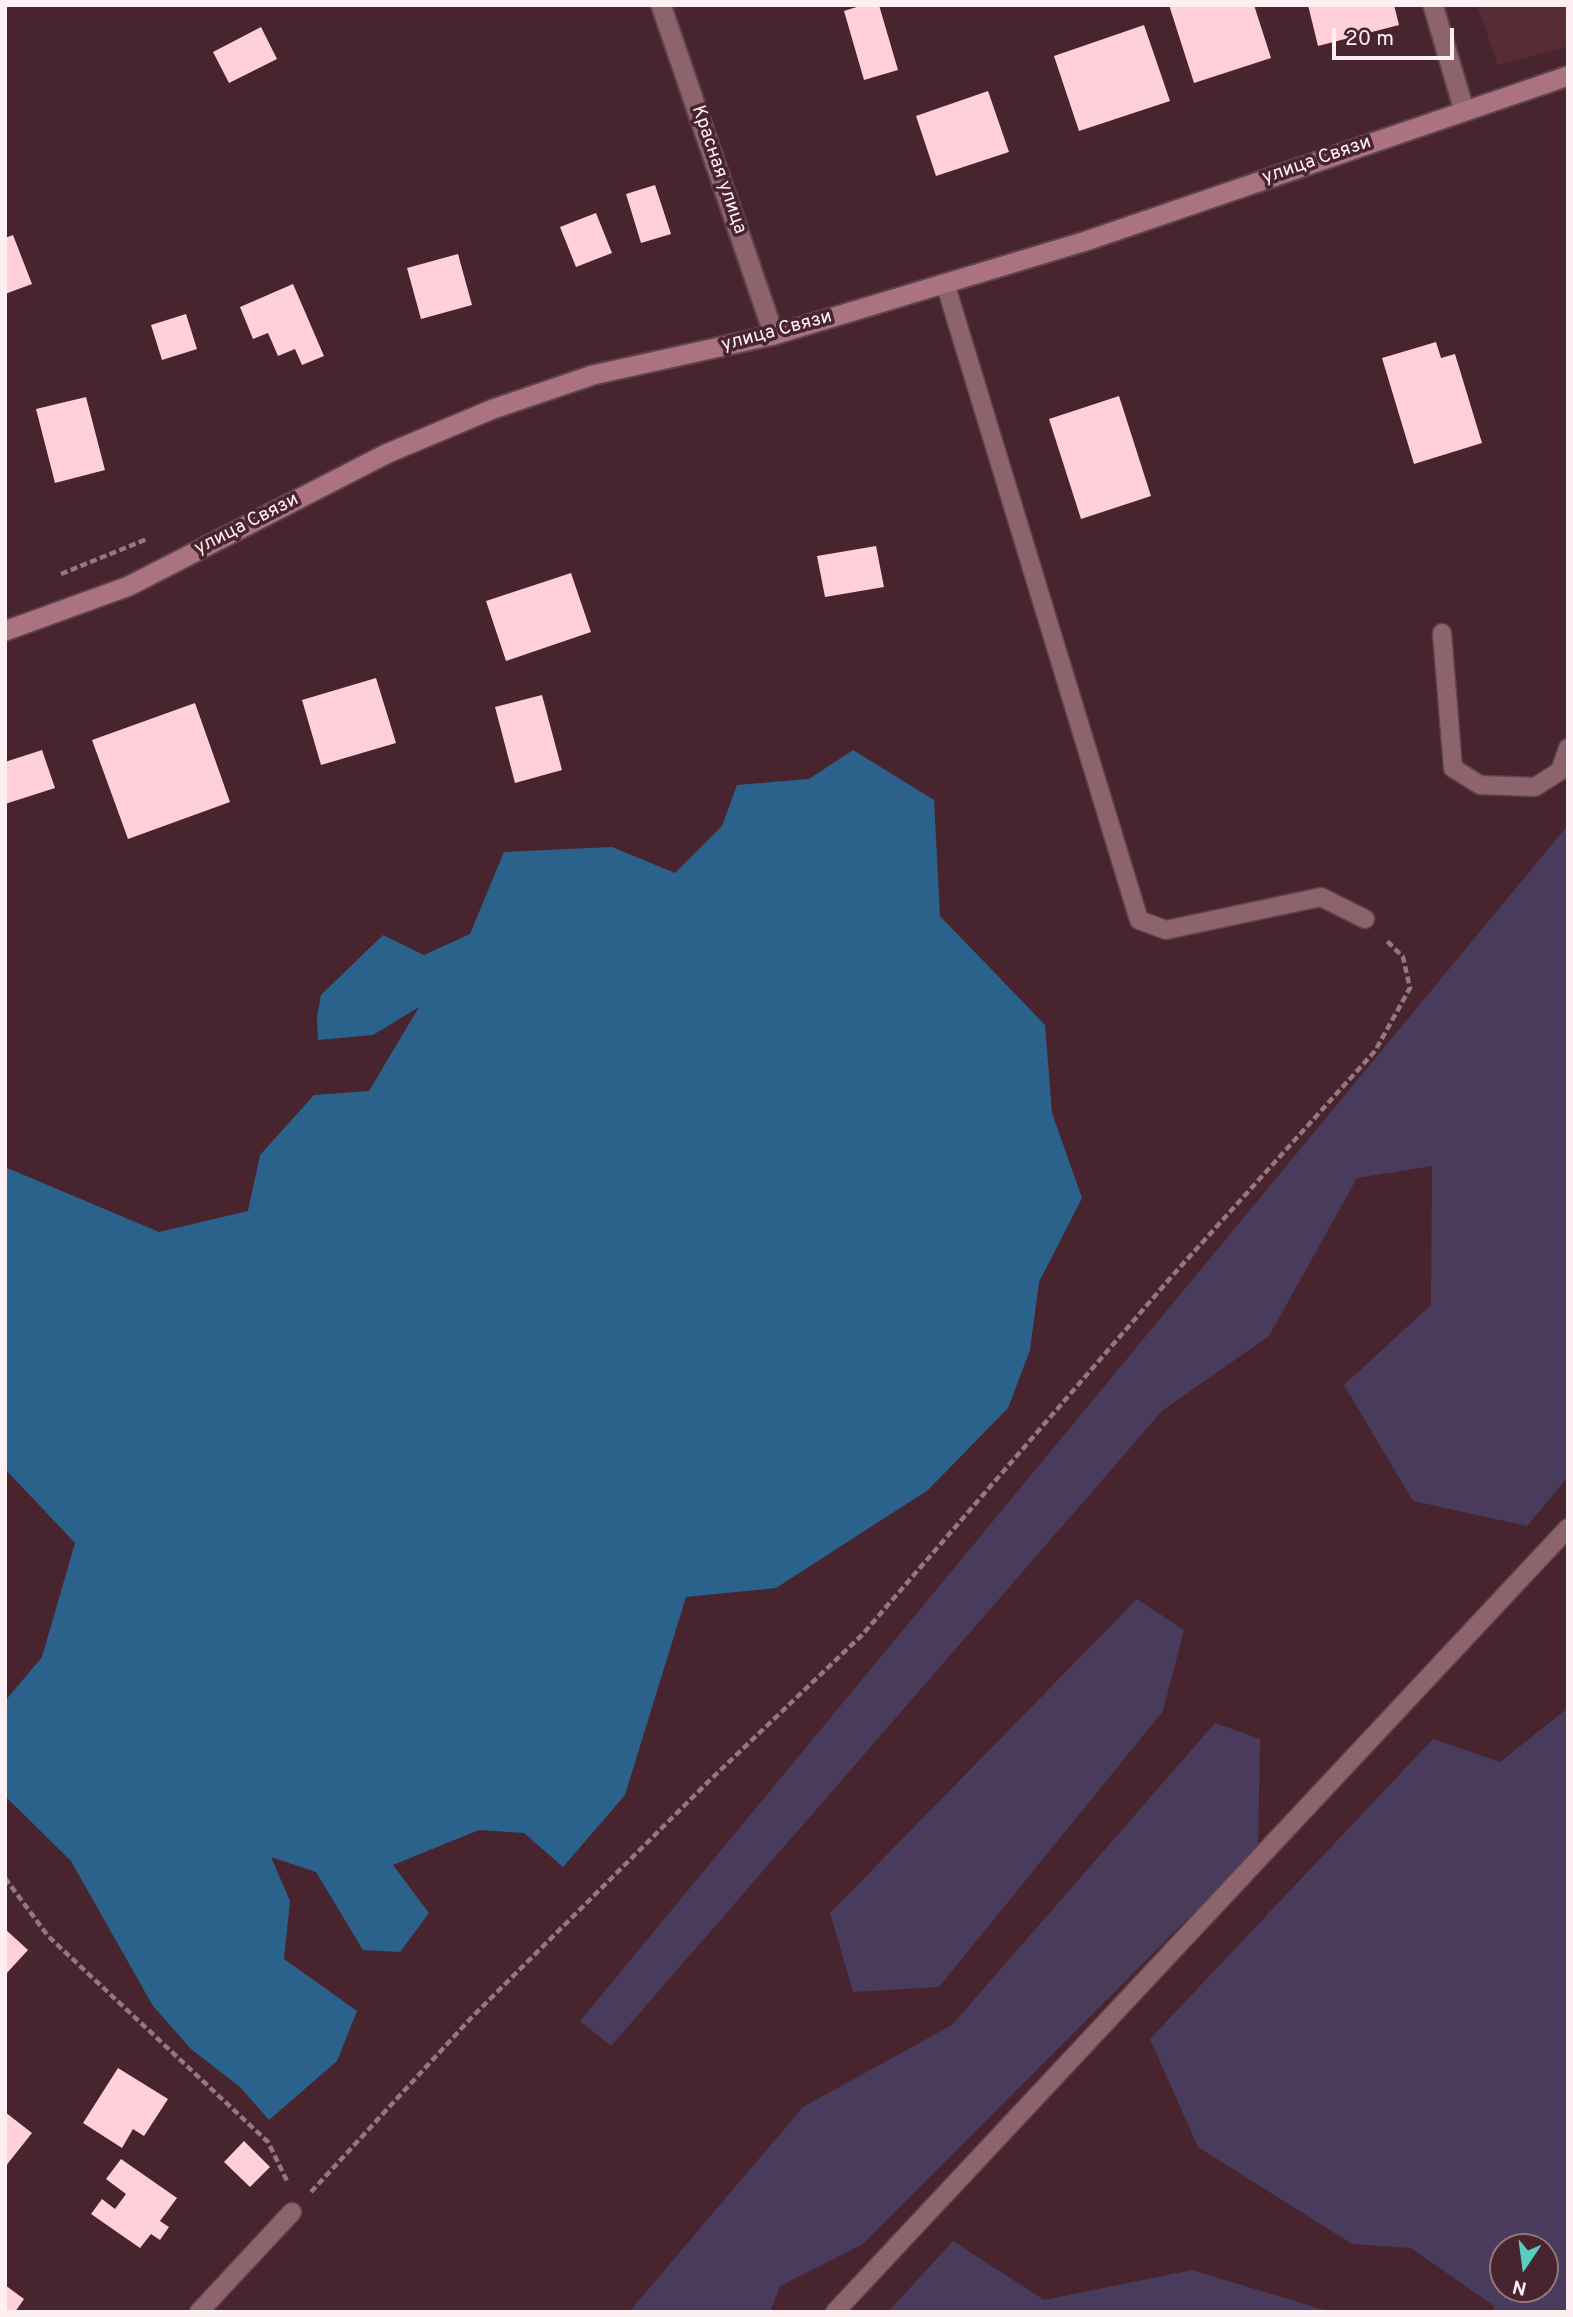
<!DOCTYPE html>
<meta charset="utf-8">
<style>
body{margin:0}
#map{position:relative;width:1573px;height:2317px;overflow:hidden;background:#48252e;font-family:Overpass,sans-serif}
canvas{display:block}
.frame{position:absolute;inset:0;border:7px solid #feeff2;pointer-events:none}
.north{position:absolute;left:1489px;top:2233px;width:70px;height:70px;box-sizing:border-box;background:#48252e;border:2px solid #91767c;border-radius:50%;rotate:193deg;font-size:19px;font-weight:700;line-height:28px;text-align:center;color:#feeff2}
.north::after{content:'';display:block;margin:auto;width:24px;height:32px;background:#59cebf;clip-path:polygon(50% 0,100% 100%,50% 72%,0 100%)}
.scale{position:absolute;left:1332px;top:28px;width:122px;height:32px;box-sizing:border-box;border:4px solid #feeff2;border-top:0;padding-left:9px;font-size:21px;line-height:24px;white-space:nowrap;color:#feeff2;-webkit-text-stroke:5px #48252e;paint-order:stroke}
</style>
<div id="map">
<canvas width="1573" height="2317"></canvas>
<div class="frame"></div>
<div class="north">N</div>
<div class="scale">20 m</div>
</div>
<script>
const g = document.querySelector('canvas').getContext('2d');
g.lineJoin = 'round';
function fill(path, color) { g.fillStyle = color; g.fill(path, 'evenodd'); }
const shape = rows => new Path2D(rows.map(r => 'M' + r).join(''));
function strokePath(path, color, width, dash) { g.strokeStyle = color; g.lineWidth = width; g.lineCap = dash ? 'butt' : 'round'; g.setLineDash(dash || []); g.stroke(path); }
function label(font, color, halo, rows, align = 'center') {
  g.font = font + ' Overpass,sans-serif'; g.lineWidth = 7; g.setLineDash([]); g.textBaseline = 'middle'; g.strokeStyle = halo; g.fillStyle = color; for (const [text, x, y, turn = 0] of rows) {
    g.save(); g.translate(x, y); g.rotate((+turn || 0) * Math.PI / 180); g.textAlign = isNaN(turn) ? turn : align; if (halo) g.strokeText(text, 0, 0); g.fillText(text, 0, 0); g.restore();
  }
}
const built = shape([
 [1477,5,1568,5,1568,46,1498,65]
]);
const green = shape([
 [1568,825,1568,1477,1527,1526,1413,1501,1344,1385,1431,1305,1432,1166,1357,1178,1269,1336,1163,1410,611,2046,580,2021],
 [1137,1599,1184,1630,1163,1711,939,1987,853,1992,830,1913],
 [1568,1708,1568,2312,1493,2312,1494,2306,1411,2248,1352,2244,1198,2147,1150,2039,1433,1739,1500,1762],
 [1503,2247,1545,2247,1545,2289,1503,2289],
 [1215,1723,1260,1739,1258,1848,863,2244,780,2286,770,2312,629,2312,803,2107,952,2025],
 [953,2241,1044,2300,1192,2270,1331,2312,888,2312]
]);
const water = shape([
 [853,750,934,800,940,916,1045,1025,1052,1113,1082,1198,1039,1282,1030,1350,1008,1408,928,1490,776,1588,686,1597,625,1795,563,1867,524,1833,479,1830,393,1865,429,1913,400,1952,363,1950,316,1872,271,1857,290,1901,284,1959,357,2011,337,2061,269,2120,240,2087,191,2049,153,2006,71,1861,5,1796,5,1701,42,1657,75,1543,5,1469,5,1167,159,1232,248,1211,260,1155,314,1095,369,1091,419,1007,373,1035,318,1040,317,1017,321,995,383,935,424,955,470,934,504,852,612,847,675,873,722,826,737,785,809,779]
]);
const building = shape([
 [863,5,879,5,898,70,864,80,844,11],
 [1169,5,1254,5,1271,58,1194,83],
 [1308,5,1394,5,1399,25,1318,46],
 [1144,25,1170,101,1079,131,1054,56],
 [261,27,277,59,229,83,213,52],
 [988,91,1009,152,936,176,916,116],
 [655,185,671,234,641,243,626,194],
 [596,213,612,253,576,267,560,227],
 [13,235,32,284,5,294,5,238],
 [458,254,472,305,421,319,407,268],
 [293,284,324,356,302,365,295,349,278,356,268,333,253,339,240,307],
 [186,314,197,349,162,360,151,325],
 [1436,342,1441,358,1455,354,1482,443,1414,464,1382,358],
 [1119,396,1151,496,1081,519,1049,419],
 [86,397,105,470,55,483,36,409],
 [876,546,884,587,825,597,817,556],
 [571,573,591,632,506,661,486,601],
 [376,678,396,743,321,765,302,700],
 [542,695,562,770,515,783,495,707],
 [195,703,230,802,128,839,92,740],
 [42,750,55,788,5,804,5,762],
 [5,1929,28,1950,5,1975],
 [118,2068,168,2099,144,2136,133,2129,122,2148,83,2123],
 [5,2112,32,2133,5,2167],
 [244,2141,270,2167,250,2187,224,2162],
 [121,2159,177,2198,160,2221,169,2227,160,2240,151,2234,140,2248,91,2214,102,2199,115,2209,126,2194,106,2179],
 [5,2285,24,2299,15,2312,5,2312]
]);
const path = shape([
 [61,574,147,539],
 [5,1878,48,1936,268,2142,288,2183],
 [311,2192,472,2017,710,1780,862,1635,1173,1275,1375,1051,1410,988,1403,957,1386,940]
]);
const service = shape([
 [945,283,1139,920,1166,930,1321,897,1365,919],
 [1442,633,1453,768,1480,785,1535,787,1560,771,1568,748],
 [199,2312,292,2212],
 [835,2312,1568,1528]
]);
const minor = shape([
 [661,5,774,335],
 [1433,5,1464,110]
]);
const secondary = shape([
 [5,631,129,586,386,454,493,409,593,375,774,335,1086,241,1568,76]
]);
const streetNames = [
 ["улица Связи",1317,161,-19],
 ["Красная улица",718,170,71],
 ["улица Связи",777,332,-15],
 ["улица Связи",247,525,-27]
];
fill(built, '#572c37');
fill(green, '#493b5c');
fill(water, '#2a628c');
fill(building, '#ffcfda');
strokePath(service, '#5f434c', 21);
strokePath(minor, '#5f434c', 23);
strokePath(secondary, '#5f434c', 23);
strokePath(path, '#93787f', 4.5, [7, 3.5]);
strokePath(service, '#8d636d', 18);
strokePath(minor, '#8d636d', 19);
strokePath(secondary, '#ab7381', 19);
label('19px', '#feeff2', '#48252e', streetNames);
</script>
